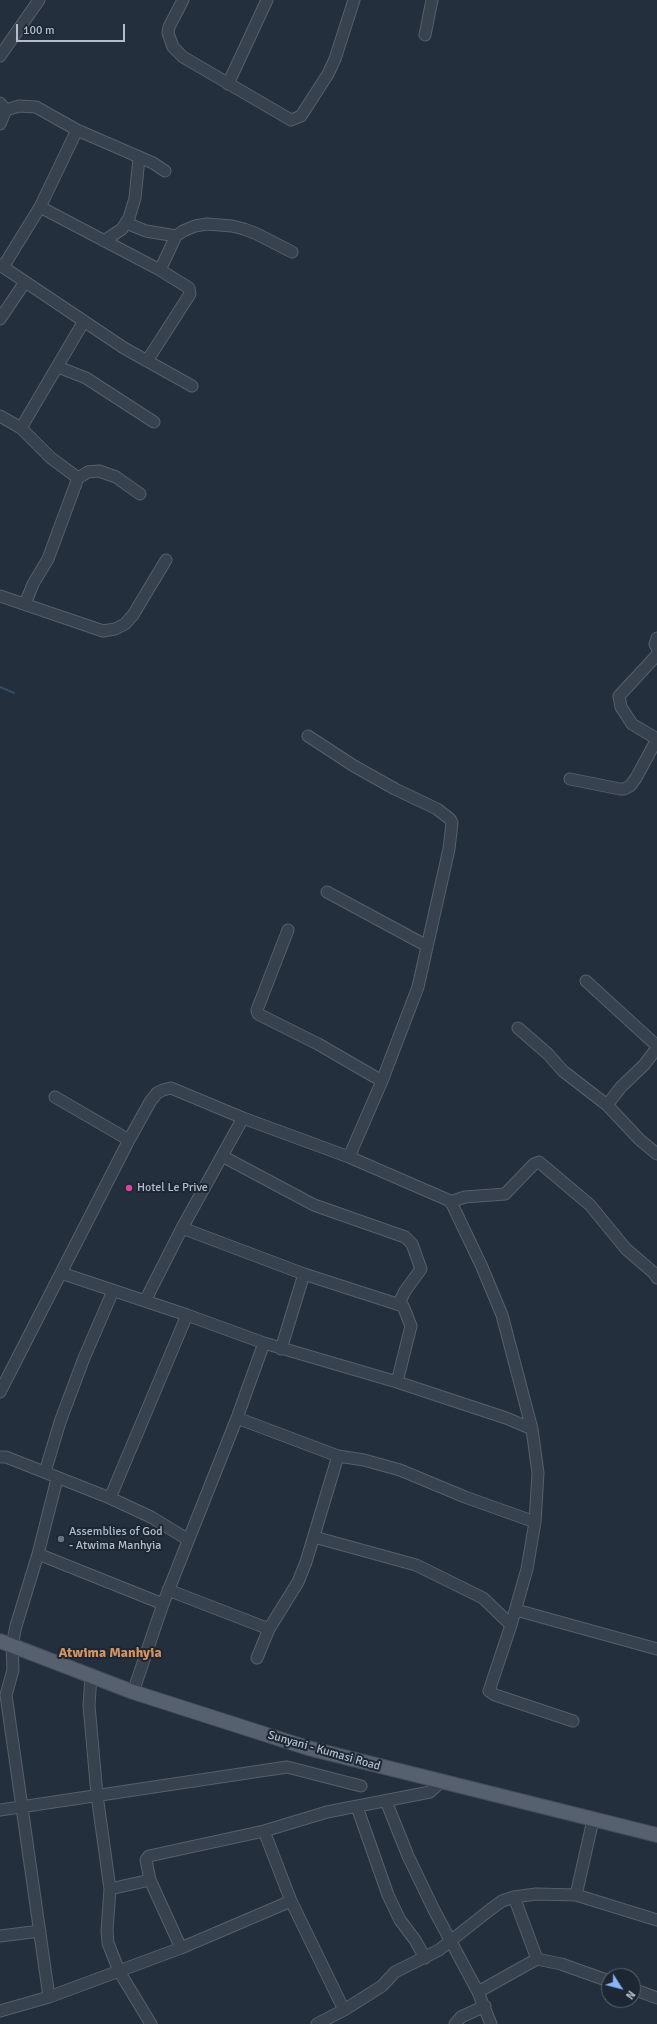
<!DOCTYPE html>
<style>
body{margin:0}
#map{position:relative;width:657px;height:2024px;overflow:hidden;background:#242f3e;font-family:Signika,sans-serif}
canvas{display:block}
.north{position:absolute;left:601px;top:1968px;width:40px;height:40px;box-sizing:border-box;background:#1d2633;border:1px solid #59626f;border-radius:50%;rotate:126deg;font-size:11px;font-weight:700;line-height:16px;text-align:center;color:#b4bcc9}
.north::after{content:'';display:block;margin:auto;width:14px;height:18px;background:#8ab4f8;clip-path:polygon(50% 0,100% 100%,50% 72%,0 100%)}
.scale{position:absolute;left:16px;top:24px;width:109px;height:18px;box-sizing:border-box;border:2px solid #b4bcc9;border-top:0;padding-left:5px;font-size:12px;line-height:14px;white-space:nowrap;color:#b4bcc9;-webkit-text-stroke:3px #1d2633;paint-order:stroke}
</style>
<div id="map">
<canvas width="657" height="2024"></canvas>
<div class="north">N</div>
<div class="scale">100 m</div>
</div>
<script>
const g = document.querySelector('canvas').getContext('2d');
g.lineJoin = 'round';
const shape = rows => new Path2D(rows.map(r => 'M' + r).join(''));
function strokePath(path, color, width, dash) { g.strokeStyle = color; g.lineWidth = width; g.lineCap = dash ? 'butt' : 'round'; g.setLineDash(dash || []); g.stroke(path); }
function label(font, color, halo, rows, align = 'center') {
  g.font = font + ' Signika,sans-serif'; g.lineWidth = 4; g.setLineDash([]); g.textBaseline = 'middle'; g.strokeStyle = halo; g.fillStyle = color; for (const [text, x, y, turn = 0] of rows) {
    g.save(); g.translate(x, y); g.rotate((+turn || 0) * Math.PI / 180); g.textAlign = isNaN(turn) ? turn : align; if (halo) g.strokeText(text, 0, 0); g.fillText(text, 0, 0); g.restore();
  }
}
const stream = shape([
 [0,687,14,693]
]);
const minor = shape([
 [183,0,169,27,168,33,173,47,183,57,291,120,301,116,328,74,335,59,354,0],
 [425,35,432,0],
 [0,56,39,0],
 [228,84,267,0],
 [0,103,6,110,0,124],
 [6,110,19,106,36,107,77,130,153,163,165,171],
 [40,207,160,270,189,288,190,294,147,361],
 [126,223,146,231,176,236],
 [104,241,122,229,129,218,135,198,139,158],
 [0,265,124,348,192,386],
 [3,267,40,207,77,130],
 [160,270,176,236,183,231,195,226,207,224,232,226,244,229,257,234,292,252],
 [0,319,25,282],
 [58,367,86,378,154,422],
 [0,416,21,428,51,458,78,478],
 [21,428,84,321],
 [0,596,103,631,115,629,125,624,133,615,166,560],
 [25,604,33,584,48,559,78,478,88,472,99,471,116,477,140,494],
 [657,638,655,644,657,648],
 [657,655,619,696,621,707,632,724,657,739],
 [308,736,354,766,395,789,437,809,450,819,452,823,449,849,418,987,382,1081,349,1157],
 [570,779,620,789,624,789,630,786,636,778,657,739],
 [327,892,427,946],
 [288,930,257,1010,258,1014,318,1044,382,1081],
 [586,981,657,1046],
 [518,1028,548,1054,563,1071,607,1105,640,1140,657,1154],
 [55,1097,129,1140],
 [607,1105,621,1087,644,1065,657,1048],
 [222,1156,314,1205,405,1237,412,1244,421,1269,405,1291,399,1303],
 [450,1202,465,1197,505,1194,534,1164,539,1162,590,1205,626,1249,654,1273,657,1278],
 [182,1228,304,1274,403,1306,411,1326,397,1382],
 [61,1273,187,1315,264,1343,397,1382,506,1418,532,1429],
 [145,1301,182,1228,243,1118],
 [281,1349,304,1274],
 [0,1392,129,1140,150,1102,157,1093,163,1090,171,1088,243,1118,349,1157,448,1200,452,1204,482,1267,502,1315,532,1429,538,1473,535,1522,527,1569,511,1625,489,1691,495,1695,573,1721],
 [237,1418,338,1456,364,1460,400,1470,465,1497,535,1522],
 [0,1457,6,1457,110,1498,151,1517,187,1539],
 [45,1472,60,1422,84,1358,113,1291],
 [110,1498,187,1315],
 [314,1537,416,1565,483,1598,511,1625],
 [38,1554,163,1604],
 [168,1590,269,1629],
 [516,1610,657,1649],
 [257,1658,269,1629,298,1582,306,1562,338,1456],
 [91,1676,89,1705,97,1795,110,1889,107,1931,108,1943,119,1971,151,2024],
 [133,1692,163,1604,237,1418,264,1343],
 [386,1801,408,1856,434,1910,478,1992,491,2024],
 [357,1807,388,1895,400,1920,415,1940,425,1958],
 [0,1810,287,1767,361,1786],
 [264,1831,291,1901,344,2010],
 [110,1889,150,1880],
 [576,1895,593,1820],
 [514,1897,537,1959],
 [0,1936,40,1931],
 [181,1948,150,1880,146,1860,149,1856,264,1831,327,1812,430,1792,441,1782],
 [633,1989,657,1998],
 [478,1992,537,1959,561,1964,609,1981],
 [49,1997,6,1695,13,1670,12,1645,16,1626,38,1554,57,1479],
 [0,2011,49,1997,119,1971,181,1948,291,1901],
 [317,2024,344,2010,382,1986,395,1972,439,1950,491,1909,502,1901,514,1897,536,1894,576,1895,657,1920],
 [455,2024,461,2017,485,2006]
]);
const major = shape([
 [0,1641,133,1692,308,1748,657,1835]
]);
const markers = [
 [129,1188,4,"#d1479c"],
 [61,1539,4,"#6b7280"]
];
const poiNames = [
 ["Hotel Le Prive",137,1188],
 ["Assemblies of God",69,1532],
 ["- Atwima Manhyia",69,1546]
];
const streetNames = [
 ["Sunyani - Kumasi Road",324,1751,16]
];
const quarterNames = [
 ["Atwima Manhyia",110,1653]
];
strokePath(stream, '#394c67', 2);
strokePath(minor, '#565f6c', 13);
strokePath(major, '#414a57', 16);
strokePath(minor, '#38414e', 11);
strokePath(major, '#56606e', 14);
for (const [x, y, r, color] of markers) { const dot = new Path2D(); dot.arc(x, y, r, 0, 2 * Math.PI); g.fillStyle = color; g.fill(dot); strokePath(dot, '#1d2633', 1.5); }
label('12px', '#b4bcc9', '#1d2633', poiNames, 'left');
label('12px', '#b4bcc9', '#1d2633', streetNames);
label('bold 14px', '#d59563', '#1d2633', quarterNames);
</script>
